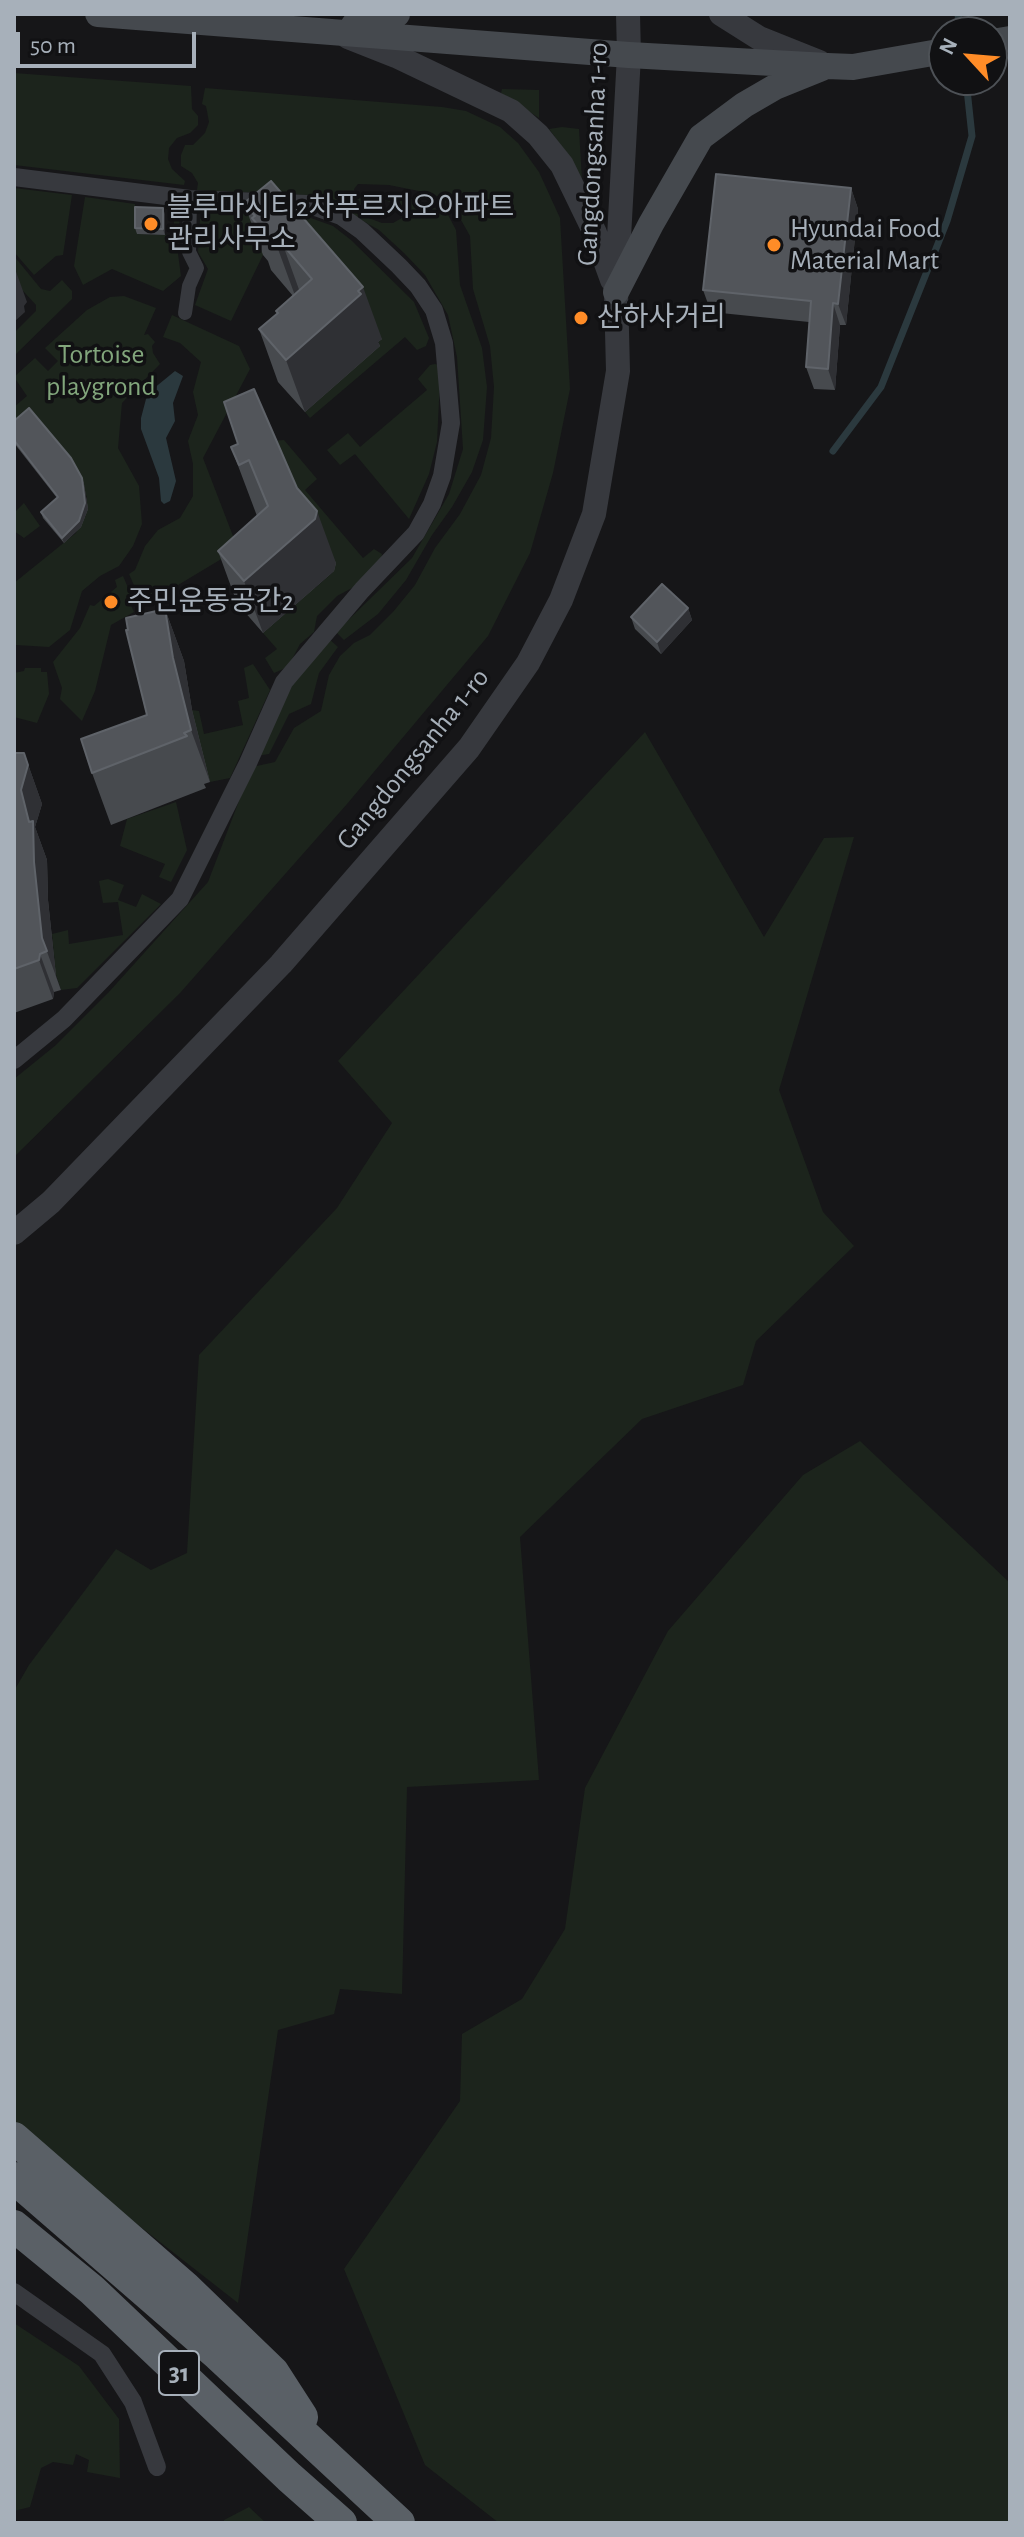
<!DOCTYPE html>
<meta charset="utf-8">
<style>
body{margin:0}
#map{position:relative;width:1024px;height:2537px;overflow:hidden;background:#161618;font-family:"Alegreya Sans",sans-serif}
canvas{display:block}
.frame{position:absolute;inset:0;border:16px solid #a7b0ba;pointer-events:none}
.north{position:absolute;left:928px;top:16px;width:80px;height:80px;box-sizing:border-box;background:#111113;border:2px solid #4d5156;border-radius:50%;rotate:296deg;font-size:22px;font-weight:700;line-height:32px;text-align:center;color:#a7b0ba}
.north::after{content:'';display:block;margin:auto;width:28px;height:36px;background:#ff8c27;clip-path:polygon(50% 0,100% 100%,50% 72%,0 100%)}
.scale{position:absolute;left:16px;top:32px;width:180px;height:36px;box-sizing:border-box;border:4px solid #a7b0ba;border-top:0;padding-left:10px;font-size:24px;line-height:28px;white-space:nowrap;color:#a7b0ba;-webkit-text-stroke:6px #111113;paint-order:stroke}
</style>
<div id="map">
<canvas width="1024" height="2537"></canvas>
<div class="frame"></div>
<div class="north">N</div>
<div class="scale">50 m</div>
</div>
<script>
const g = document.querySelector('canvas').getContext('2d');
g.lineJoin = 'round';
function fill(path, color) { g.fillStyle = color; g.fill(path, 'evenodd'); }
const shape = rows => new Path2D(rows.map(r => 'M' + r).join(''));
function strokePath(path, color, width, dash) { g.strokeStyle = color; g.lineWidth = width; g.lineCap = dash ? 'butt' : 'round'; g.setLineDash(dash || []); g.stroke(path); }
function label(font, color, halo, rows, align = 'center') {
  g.font = font + ' "Alegreya Sans","Noto Sans KR",sans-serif'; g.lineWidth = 7; g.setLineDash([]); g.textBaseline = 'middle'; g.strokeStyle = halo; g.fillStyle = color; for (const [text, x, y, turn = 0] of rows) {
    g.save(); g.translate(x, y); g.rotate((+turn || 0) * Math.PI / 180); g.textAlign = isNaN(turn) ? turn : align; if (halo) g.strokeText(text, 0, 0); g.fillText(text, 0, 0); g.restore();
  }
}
const green = shape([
 [14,73,191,86,192,109,198,116,198,125,190,133,177,138,169,148,168,159,172,169,185,181,184,185,14,165],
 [205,88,442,107,466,111,500,127,518,143,539,172,560,218,570,389,553,473,530,553,488,636,347,804,180,993,14,1157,14,1079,56,1045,108,993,208,882,252,767,275,762,294,728,321,711,329,675,340,656,354,643,370,635,393,612,415,585,435,548,460,514,481,475,491,438,494,387,490,346,473,289,470,236,456,211,434,194,389,185,358,184,354,189,357,197,392,211,390,215,381,215,342,199,336,201,333,206,307,195,197,190,198,183,192,173,181,166,181,155,185,145,193,145,205,133,209,122,206,106,202,104],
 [502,89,539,90,539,118,501,93],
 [562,127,579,129,582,180,567,153,549,129],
 [14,188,72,195,63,255,56,256,34,275,14,252],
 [369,192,404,196,447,213,456,230,460,285,482,348,487,387,483,440,472,472,452,507,432,535,406,580,378,614,344,640,336,632,412,558,449,494,463,449,457,357,448,315,425,275,404,253,379,230,347,212,347,210,382,223,393,223,402,218,405,212,396,204,369,195],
 [85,197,135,204,137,234,174,235,174,210,180,210,178,254,181,276,163,291,112,269,83,285,74,266],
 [205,209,297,213,333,226,351,240,414,302,429,338,426,346,417,350,405,337,310,418,305,412,379,346,379,341,289,234,263,255,231,321,195,305,208,269,198,252,200,220],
 [14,256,41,289,50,291,62,280,72,291,72,299,14,356,14,333,36,311,36,305,14,281],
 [124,296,156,308,144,335,148,334,155,342,152,346,153,353,160,364,122,403,118,448,139,486,142,524,133,546,119,566,100,576,82,591,70,630,49,647,16,645,14,644,14,583,76,533,86,515,87,498,79,473,14,429,14,407,27,396,14,377,35,358,48,371,58,361,45,348,87,310,110,297],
 [172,315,239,346,250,369,203,458,238,549,143,606,129,574,135,570,145,546,158,530,180,518,193,496,193,464,188,441,198,415,193,392,201,362,180,343,163,337],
 [435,364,439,365,440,380,437,442,429,474,409,519,355,454,340,465,327,450,348,433,360,447,427,390,418,379,430,365],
 [284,440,317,479,305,490,363,558,374,549,382,554,381,566,363,582,337,596,317,616,314,632,300,644,288,667,274,673,265,658,277,649,263,633,302,599,313,586,315,588,333,572,335,567,273,441],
 [24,503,40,526,24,538,14,531,14,513],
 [123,576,132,597,128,599,134,612,111,625,95,691,82,721,60,699,62,688,53,662,80,628,90,605,94,606,117,587,115,580],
 [327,637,338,647,319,673,311,704,289,714,269,754,256,756,288,683],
 [253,664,270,690,230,778,210,782,200,756,202,755,192,710,199,711,204,734,243,725,238,701,249,698,244,668],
 [25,668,41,668,41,672,47,672,49,694,37,723,14,717,14,673,24,671],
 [645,732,764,937,824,838,854,837,779,1090,823,1212,854,1246,756,1341,743,1385,642,1419,520,1537,539,1780,407,1787,402,1994,340,1989,334,2014,278,2030,238,2303,14,2128,14,1691,29,1665,116,1549,151,1570,187,1553,199,1355,337,1208,392,1123,338,1061],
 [176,802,187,850,171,882,159,877,165,864,120,846,127,819],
 [108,879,124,885,118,900,136,907,142,894,161,904,77,988,61,990,53,966,55,965,52,934,68,930,69,944,123,935,118,902,103,903,99,881],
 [860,1441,1010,1583,1010,2523,499,2523,425,2465,344,2269,460,2101,462,2034,522,1999,565,1929,585,1788,668,1631,803,1475],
 [14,2323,79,2366,119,2419,120,2478,87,2472,89,2460,76,2454,73,2465,53,2462,41,2468,30,2507,14,2511],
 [249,2507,266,2523,224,2523,224,2520]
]);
const water = shape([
 [175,371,183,376,173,403,175,421,166,438,176,481,170,501,164,504,161,501,159,478,141,429,141,418,146,399,153,389]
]);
const stream = shape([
 [958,14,960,32],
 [833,451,881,387,947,221,972,136,966,80]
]);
const pedestrian = shape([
 [185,313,189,286,197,268,189,252,190,199]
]);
const minor = shape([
 [14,177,190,199,307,204,341,216,362,231,399,266,418,286,434,310,444,343,451,423,442,476,432,504,416,533,362,590,284,682,248,763,180,899,64,1019,14,1060],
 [14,2292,102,2354,133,2402,157,2467]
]);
const tertiary = shape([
 [721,14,759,38,819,62],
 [348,37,396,56,511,111,538,135,562,165,595,233,612,280],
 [14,1233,51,1202,281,964,469,748,528,663,561,600,594,514,618,371,616,292,629,55,628,14]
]);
const secondary = shape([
 [98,14,629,55,827,66,853,67,944,51],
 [354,25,397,14],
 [992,42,1010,39],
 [616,292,651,224,701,137,744,105,775,87,822,68]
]);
const trunk = shape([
 [14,2138,185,2287,273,2372,302,2417],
 [14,2178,218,2355,399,2523],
 [14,2226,92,2290,289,2477,341,2523]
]);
const wall = shape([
 [851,188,858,209,846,325,840,325,835,390,814,389,806,367,809,322,711,312,703,290],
 [244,203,382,339,378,342,380,346,305,412,278,382,259,329,277,314,276,311,293,296,271,270,268,261,263,255],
 [165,214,165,235,137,234,135,228],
 [14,421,82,478,84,484,88,509,81,527,64,543,43,518,41,512,57,498,14,443],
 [231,447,297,488,336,563,334,571,263,633,237,603,218,551,257,516],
 [688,608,692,620,661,654,635,629,631,617],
 [165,609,184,661,192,710,210,782,204,784,206,788,111,825,92,773,147,715],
 [14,753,24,753,42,804,35,827,47,860,48,900,56,976,61,990,54,992,53,999,14,1013]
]);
const shadedWall = shape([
 [851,188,858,209,846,325,838,304],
 [163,208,165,214,165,235,163,229],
 [283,245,302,298,297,301,278,249],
 [14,266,27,302,24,306,25,312,14,322],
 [363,287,382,339,378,342,380,346,305,412,286,360],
 [833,303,840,325,835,390,828,369],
 [82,478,84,484,88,509,81,527,64,543,62,538],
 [317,511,336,563,334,571,263,633,244,581],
 [688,608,692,620,661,654,657,642],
 [165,609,184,661,192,710,210,782,191,730,173,658],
 [24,753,42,804,35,827,47,860,48,900,56,976,61,990,42,938,29,822,21,790],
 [40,954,54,992,53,999,39,960]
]);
const building = shape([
 [716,174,851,188,838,304,833,303,828,369,806,367,811,301,703,290,716,174],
 [271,181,363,287,358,291,361,294,286,360,259,329,278,313,276,311,312,279,283,245,278,249,252,218,255,216,244,203,271,181],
 [135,207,163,208,163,229,135,228,135,207],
 [254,389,297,488,317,511,315,519,244,581,218,551,268,506,249,460,239,465,231,447,238,444,224,402,254,389],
 [29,408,71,458,82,478,85,503,79,521,62,538,41,512,58,497,14,440,14,421,29,408],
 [662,584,688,608,657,642,631,617,662,584],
 [165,609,173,658,191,730,184,733,187,736,92,773,81,739,147,715,126,630,128,630,126,618,165,609],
 [14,753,24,753,28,765,21,790,29,822,33,821,34,862,42,938,47,951,40,954,39,960,14,969,14,753]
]);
const markers = [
 [151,224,8,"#ff8c27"],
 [774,245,8,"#ff8c27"],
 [581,318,8,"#ff8c27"],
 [111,602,8,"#ff8c27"]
];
const shields = [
 [179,2373,40]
];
const shieldNames = [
 ["31",179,2373]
];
const streetNames = [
 ["Gangdongsanha 1-ro",593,154,-87],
 ["Gangdongsanha 1-ro",413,759,-51]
];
const poiNames = [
 ["블루마시티2차푸르지오아파트",167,208],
 ["관리사무소",167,240],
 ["Hyundai Food",790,229],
 ["Material Mart",790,261],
 ["산하사거리",597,318],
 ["주민운동공간2",127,602]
];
const parkNames = [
 ["Tortoise",101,355],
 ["playgrond",101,387]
];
fill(green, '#1c241c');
fill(water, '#2b393e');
strokePath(stream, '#2b393e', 7);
strokePath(pedestrian, '#37393e', 14);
strokePath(minor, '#37393e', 18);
strokePath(tertiary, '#37393e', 24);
strokePath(secondary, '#45494e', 26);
strokePath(trunk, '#5a6066', 32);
fill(wall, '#474a4e');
fill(shadedWall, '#2f3034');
fill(building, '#52555a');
strokePath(building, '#5f6369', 2);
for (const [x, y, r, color] of markers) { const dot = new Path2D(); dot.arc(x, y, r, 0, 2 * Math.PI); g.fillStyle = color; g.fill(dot); strokePath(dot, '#111113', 3); }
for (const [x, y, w] of shields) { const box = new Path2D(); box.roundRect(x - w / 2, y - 22, w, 44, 6); g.fillStyle = '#111113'; g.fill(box); strokePath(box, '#a7b0ba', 2); }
label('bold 26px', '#a7b0ba', null, shieldNames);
label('28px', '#a7b0ba', '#111113', streetNames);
label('28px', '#a7b0ba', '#111113', poiNames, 'left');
label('28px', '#82a67c', '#111113', parkNames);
</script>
